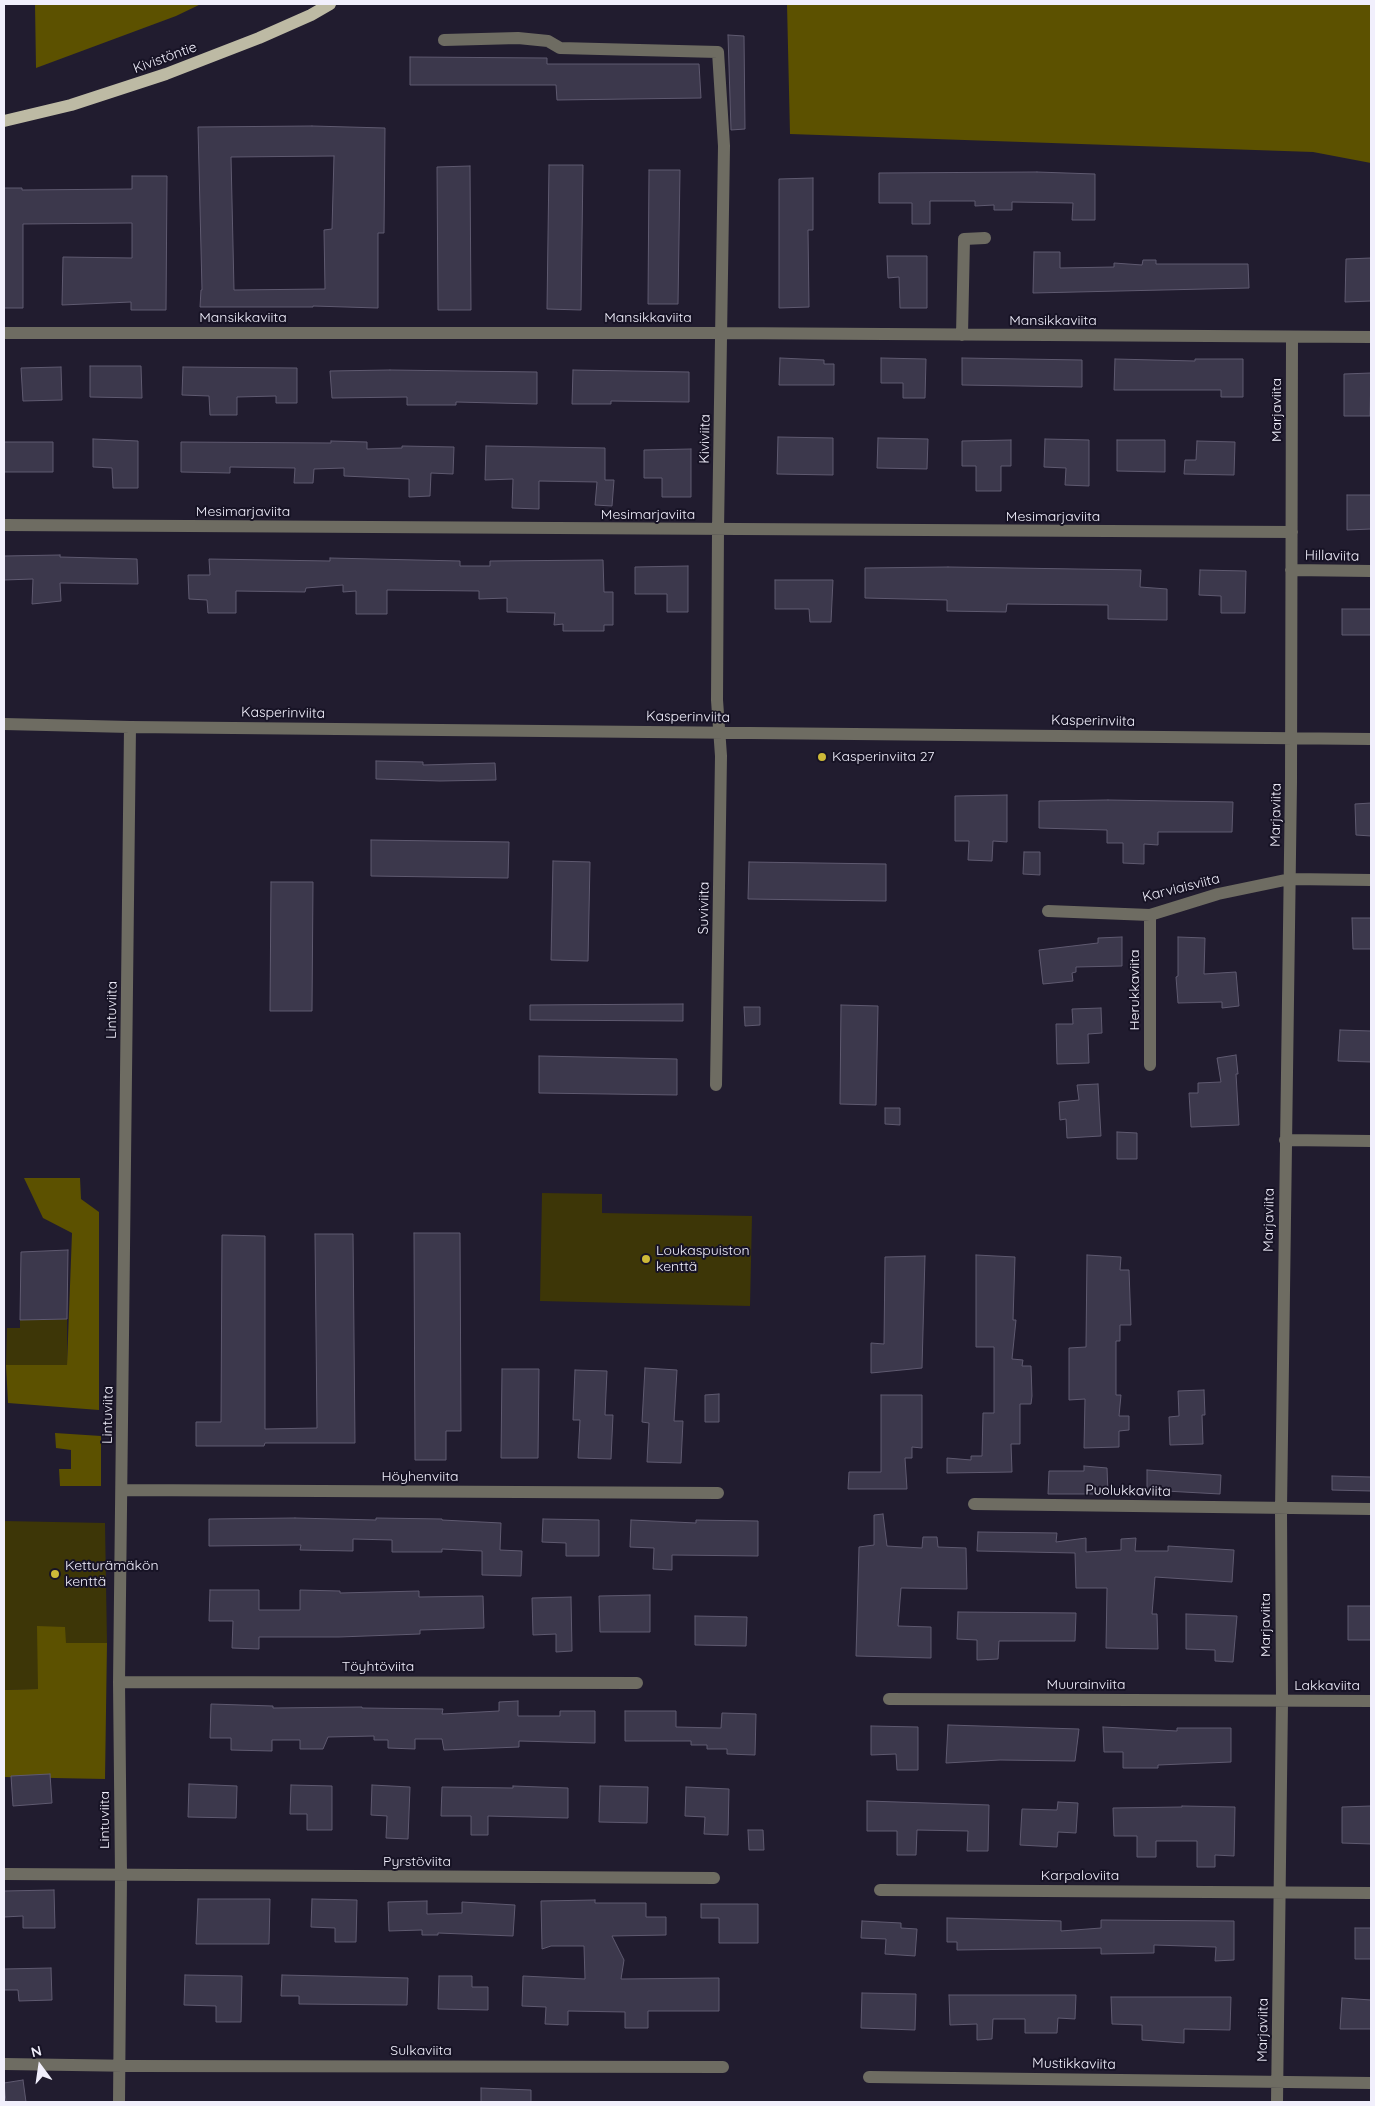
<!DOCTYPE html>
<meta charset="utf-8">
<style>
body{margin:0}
#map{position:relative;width:1375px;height:2106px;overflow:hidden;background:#211c2f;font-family:Quicksand,sans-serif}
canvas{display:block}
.frame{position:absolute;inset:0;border:5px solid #f1effc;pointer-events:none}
.north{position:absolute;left:15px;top:2041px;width:50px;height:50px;-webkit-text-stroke:4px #171325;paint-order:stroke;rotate:346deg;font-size:14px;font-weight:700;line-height:20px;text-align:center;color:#f1effc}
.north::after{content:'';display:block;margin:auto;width:18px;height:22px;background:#f1effc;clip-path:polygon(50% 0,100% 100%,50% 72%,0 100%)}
</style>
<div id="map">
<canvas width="1375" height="2106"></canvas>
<div class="frame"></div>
<div class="north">N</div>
</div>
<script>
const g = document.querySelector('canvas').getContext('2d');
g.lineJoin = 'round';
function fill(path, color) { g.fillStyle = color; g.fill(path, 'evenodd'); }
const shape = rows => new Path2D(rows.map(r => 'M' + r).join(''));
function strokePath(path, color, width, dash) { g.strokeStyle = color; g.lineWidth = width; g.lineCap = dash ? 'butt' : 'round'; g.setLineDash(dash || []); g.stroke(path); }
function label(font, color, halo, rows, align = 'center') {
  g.font = font + ' Quicksand,sans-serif'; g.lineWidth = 4; g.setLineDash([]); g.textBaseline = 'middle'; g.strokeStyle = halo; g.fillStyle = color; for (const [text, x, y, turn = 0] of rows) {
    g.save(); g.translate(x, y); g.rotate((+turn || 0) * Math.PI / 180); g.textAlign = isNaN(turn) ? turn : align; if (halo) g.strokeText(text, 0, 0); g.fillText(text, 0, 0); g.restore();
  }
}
const green = shape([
 [542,1193,602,1194,602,1213,752,1216,750,1306,540,1301],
 [67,1319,67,1365,6,1365,7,1328,20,1328,20,1320],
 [4,1521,105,1523,107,1643,66,1644,38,1689,4,1690]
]);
const forest = shape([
 [35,4,201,4,176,16,36,68],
 [787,4,1371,4,1371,163,1313,152,790,134],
 [24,1178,80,1178,81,1199,99,1212,99,1410,8,1403,6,1365,67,1365,72,1233,43,1218],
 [55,1433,101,1436,101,1486,60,1486,59,1469,71,1469,71,1450,56,1448],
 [37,1626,65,1627,66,1643,107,1643,105,1779,4,1777,4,1690,38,1689]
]);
const building = shape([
 [728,35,744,36,745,129,731,130,728,35],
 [410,57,547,58,547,64,699,64,701,98,557,100,556,85,410,85,410,57],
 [312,126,385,128,384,233,378,233,378,308,313,306,313,307,200,307,201,290,202,290,198,127,312,126],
 [334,156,332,229,324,230,325,289,234,290,231,157,334,156],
 [549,165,583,165,581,310,547,309,549,165],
 [470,166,471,310,438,310,437,167,470,166],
 [649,170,680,170,678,304,648,304,649,170],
 [1037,172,1095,174,1095,220,1072,220,1073,203,1012,202,1012,210,994,210,994,205,975,206,975,201,930,201,930,224,912,224,912,203,879,203,879,173,1037,172],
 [132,176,167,176,166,310,131,310,131,302,62,305,63,257,132,258,132,223,23,224,23,308,4,308,4,188,22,188,22,190,132,189,132,176],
 [813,178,813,230,808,230,809,307,779,308,779,179,813,178],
 [1034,252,1060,252,1060,268,1114,267,1114,263,1142,265,1143,260,1156,260,1156,264,1248,264,1249,288,1033,293,1034,252],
 [887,256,927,256,927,308,900,308,899,277,888,278,887,256],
 [1371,258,1371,301,1345,302,1346,259,1371,258],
 [780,358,824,360,824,364,834,364,834,385,779,385,780,358],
 [881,358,926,359,925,398,903,398,903,383,881,383,881,358],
 [962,358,1082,360,1082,387,962,385,962,358],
 [1115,359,1195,361,1195,359,1243,359,1243,397,1221,397,1221,390,1114,390,1115,359],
 [90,366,141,366,142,398,90,397,90,366],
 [61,367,62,400,23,401,21,368,61,367],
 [183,367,297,368,297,403,276,403,276,396,237,397,237,415,210,415,209,396,182,395,183,367],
 [390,370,537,372,537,404,456,402,456,405,407,405,407,397,332,398,330,371,390,370],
 [573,370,689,372,689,402,611,401,611,404,572,404,573,370],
 [1371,373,1370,416,1344,416,1344,374,1371,373],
 [778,437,833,438,833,475,777,474,778,437],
 [878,438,928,439,927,469,877,468,878,438],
 [93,439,138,441,138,488,113,488,112,468,93,467,93,439],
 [1045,439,1089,440,1089,486,1065,485,1066,468,1044,467,1045,439],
 [1011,440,1011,466,1001,466,1001,491,976,491,976,466,962,466,962,441,1011,440],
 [1117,440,1165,440,1165,472,1117,471,1117,440],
 [331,441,367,442,367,449,402,448,402,446,454,447,453,474,431,473,430,496,409,497,409,479,344,476,344,468,314,469,313,483,294,483,295,468,230,467,230,473,181,472,181,442,331,443,331,441],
 [1197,441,1235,442,1234,475,1184,474,1185,460,1196,460,1197,441],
 [4,442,53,442,53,472,4,472,4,442],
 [486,446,605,448,605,480,614,480,612,506,595,505,597,482,539,481,539,509,512,508,513,479,485,480,486,446],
 [691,449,691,497,662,497,662,478,644,478,644,450,691,449],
 [1347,495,1371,495,1371,529,1347,530,1347,495],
 [60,555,60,557,137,559,138,584,60,583,61,601,32,604,33,579,4,580,4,556,60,555],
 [330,558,460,561,460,566,490,566,490,561,603,560,604,592,613,592,613,625,604,625,604,631,563,631,563,624,554,625,555,613,507,612,507,598,479,599,479,591,387,590,387,614,356,614,356,591,343,592,343,585,306,588,305,592,236,591,236,613,208,613,207,600,189,599,188,575,210,575,209,559,330,561,330,558],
 [688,566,688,612,667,612,667,594,635,594,635,567,688,566],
 [948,567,1141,570,1140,587,1167,589,1167,620,1108,619,1108,605,1007,604,1006,612,947,611,947,600,865,598,865,568,948,567],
 [1200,570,1246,571,1245,613,1221,613,1221,596,1199,595,1200,570],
 [775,580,833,580,831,622,810,622,809,609,775,609,775,580],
 [1342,609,1371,609,1371,635,1342,635,1342,609],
 [376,761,423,762,423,765,495,763,496,780,440,781,376,779,376,761],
 [1007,795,1007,842,993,841,992,861,968,860,969,841,955,841,955,796,1007,795],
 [1108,800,1233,802,1232,832,1158,832,1158,845,1144,844,1144,864,1123,863,1123,843,1107,843,1107,830,1039,828,1039,801,1108,800],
 [1371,803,1371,836,1356,835,1355,804,1371,803],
 [371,840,509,842,508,878,371,876,371,840],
 [1024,852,1040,852,1040,875,1023,874,1024,852],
 [553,861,590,862,588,961,551,960,553,861],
 [749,862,886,864,886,901,748,899,749,862],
 [271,882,313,882,312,1011,270,1011,271,882],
 [1352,918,1371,918,1371,949,1353,949,1352,918],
 [1122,937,1122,966,1076,967,1076,972,1072,973,1073,981,1043,984,1039,950,1098,943,1098,938,1122,937],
 [1178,937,1205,938,1204,974,1236,972,1239,1006,1222,1008,1222,1002,1178,1003,1176,977,1178,976,1178,937],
 [683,1004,683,1021,530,1020,530,1005,683,1004],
 [841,1005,878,1006,876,1105,840,1104,841,1005],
 [744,1007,760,1007,760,1025,745,1026,744,1007],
 [1101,1008,1102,1033,1088,1034,1089,1063,1057,1064,1056,1024,1073,1024,1072,1009,1101,1008],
 [1340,1030,1371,1031,1371,1062,1338,1061,1340,1030],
 [1236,1055,1238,1074,1236,1074,1239,1125,1191,1127,1189,1093,1198,1093,1198,1083,1221,1082,1217,1058,1236,1055],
 [539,1056,677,1059,677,1095,539,1093,539,1056],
 [1098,1084,1101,1136,1067,1138,1066,1119,1060,1120,1059,1102,1079,1100,1077,1085,1098,1084],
 [885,1108,900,1108,900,1125,885,1124,885,1108],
 [1117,1132,1137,1133,1137,1159,1117,1159,1117,1132],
 [414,1233,460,1233,461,1431,446,1431,446,1460,415,1460,414,1233],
 [315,1234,353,1234,355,1443,265,1443,264,1446,196,1446,196,1422,221,1422,222,1235,265,1236,265,1429,317,1428,315,1234],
 [68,1250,67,1319,20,1320,21,1252,68,1250],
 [976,1255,1015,1257,1013,1320,1016,1320,1012,1359,1023,1360,1022,1366,1031,1366,1032,1396,1031,1404,1020,1404,1020,1444,1011,1444,1012,1472,947,1473,947,1458,971,1460,971,1456,982,1456,983,1413,994,1413,994,1347,976,1347,976,1255],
 [1087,1255,1121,1257,1120,1270,1129,1270,1131,1325,1120,1325,1120,1341,1116,1341,1116,1395,1121,1395,1119,1416,1129,1416,1129,1430,1119,1431,1119,1447,1084,1448,1085,1399,1069,1400,1069,1348,1086,1347,1087,1255],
 [925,1256,922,1368,871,1373,871,1343,884,1344,885,1257,925,1256],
 [645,1368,677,1370,674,1421,683,1421,681,1463,647,1462,649,1423,642,1422,645,1368],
 [502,1369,539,1369,538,1458,501,1458,502,1369],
 [575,1370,607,1371,605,1415,613,1415,611,1459,578,1458,580,1420,573,1420,575,1370],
 [1204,1390,1205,1415,1202,1415,1203,1444,1170,1445,1169,1417,1179,1416,1178,1391,1204,1390],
 [719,1394,719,1422,705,1422,705,1395,719,1394],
 [881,1395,922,1395,922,1448,912,1447,912,1458,905,1458,907,1489,848,1489,849,1472,881,1472,881,1395],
 [1084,1466,1107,1468,1108,1494,1048,1494,1049,1471,1084,1471,1084,1466],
 [1147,1470,1221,1475,1220,1494,1147,1490,1147,1470],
 [1332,1476,1371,1477,1371,1491,1332,1490,1332,1476],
 [883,1514,887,1546,922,1548,923,1537,937,1537,938,1547,966,1548,967,1589,901,1588,898,1626,931,1627,931,1658,856,1656,859,1547,874,1545,874,1515,883,1514],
 [295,1518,376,1520,376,1518,442,1519,442,1520,501,1523,500,1550,522,1551,521,1576,482,1575,482,1551,442,1549,442,1552,392,1552,392,1540,353,1539,353,1551,300,1550,301,1545,209,1546,209,1519,295,1518],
 [543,1519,599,1520,599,1556,566,1556,566,1543,542,1542,543,1519],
 [631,1520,696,1523,696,1520,758,1521,758,1556,672,1555,672,1570,653,1569,654,1548,630,1547,631,1520],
 [978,1532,1057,1533,1056,1542,1086,1538,1086,1552,1121,1550,1121,1539,1136,1538,1135,1551,1168,1551,1168,1546,1234,1550,1232,1582,1155,1577,1152,1614,1157,1614,1158,1649,1106,1648,1107,1588,1076,1588,1075,1553,977,1551,978,1532],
 [210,1590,259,1590,259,1610,300,1610,300,1590,340,1591,340,1593,419,1591,419,1597,483,1596,484,1628,420,1630,420,1634,339,1637,259,1637,259,1649,232,1648,233,1621,209,1621,210,1590],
 [650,1595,650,1632,600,1632,599,1596,650,1595],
 [571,1597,572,1651,556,1652,556,1634,533,1635,532,1598,571,1597],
 [1348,1606,1371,1606,1371,1640,1348,1640,1348,1606],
 [958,1612,1076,1613,1075,1641,999,1641,998,1659,977,1660,977,1640,957,1639,958,1612],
 [1186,1614,1237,1616,1233,1662,1215,1661,1215,1650,1186,1649,1186,1614],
 [695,1616,747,1617,746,1646,695,1645,695,1616],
 [518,1701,518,1716,560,1716,560,1711,595,1711,595,1743,519,1741,519,1747,444,1750,442,1739,415,1739,415,1749,388,1748,388,1740,374,1740,374,1736,328,1737,323,1749,300,1749,300,1740,272,1740,272,1751,231,1750,231,1738,210,1738,211,1704,273,1706,273,1708,362,1707,362,1708,443,1709,442,1714,499,1711,499,1702,518,1701],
 [625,1711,676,1711,676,1727,721,1728,722,1713,756,1714,755,1755,727,1754,727,1749,707,1749,707,1745,691,1745,691,1741,625,1741,625,1711],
 [948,1725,1079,1729,1075,1761,1000,1760,946,1763,948,1725],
 [871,1726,918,1727,918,1770,897,1770,896,1754,871,1755,871,1726],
 [1103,1727,1177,1731,1177,1728,1231,1728,1231,1762,1158,1765,1158,1768,1123,1768,1123,1752,1104,1752,1103,1727],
 [50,1774,52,1803,13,1806,11,1776,50,1774],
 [189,1784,237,1786,236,1818,188,1817,189,1784],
 [291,1785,332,1786,332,1830,307,1830,307,1814,290,1814,291,1785],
 [372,1785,410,1787,408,1839,386,1838,387,1816,371,1815,372,1785],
 [513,1786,568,1788,568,1818,488,1816,488,1835,471,1835,471,1816,441,1816,442,1787,513,1788,513,1786],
 [600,1786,648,1787,647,1823,599,1822,600,1786],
 [686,1787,729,1789,728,1835,704,1834,705,1817,685,1816,686,1787],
 [867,1801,989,1805,988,1851,967,1851,968,1831,917,1830,916,1855,897,1855,897,1831,867,1831,867,1801],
 [1058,1802,1078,1803,1076,1833,1058,1832,1057,1847,1020,1845,1022,1809,1057,1810,1058,1802],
 [1182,1806,1235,1807,1234,1856,1215,1855,1215,1867,1197,1867,1197,1841,1156,1841,1156,1857,1137,1857,1137,1836,1114,1836,1113,1808,1182,1807,1182,1806],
 [1371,1806,1371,1844,1342,1843,1342,1807,1371,1806],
 [748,1830,763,1830,764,1850,749,1850,748,1830],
 [54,1890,55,1928,23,1928,23,1916,4,1917,4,1891,54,1890],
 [198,1899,270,1899,269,1944,196,1944,198,1899],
 [312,1899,357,1900,356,1942,335,1942,335,1928,311,1927,312,1899],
 [595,1900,595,1903,646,1903,646,1917,666,1917,666,1935,612,1936,624,1960,621,1979,719,1978,719,2011,648,2011,648,2028,625,2028,625,2012,568,2011,568,2025,545,2024,546,2007,522,2006,523,1976,585,1979,584,1946,551,1946,542,1949,541,1901,595,1900],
 [427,1901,427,1914,462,1913,462,1902,515,1905,513,1936,438,1933,438,1935,422,1935,422,1930,389,1931,388,1902,427,1901],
 [701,1904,758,1904,758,1943,719,1943,719,1918,701,1918,701,1904],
 [947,1918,1061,1921,1061,1931,1101,1928,1101,1920,1234,1921,1234,1960,1215,1961,1216,1947,1154,1945,1154,1953,1101,1954,1101,1948,957,1950,957,1942,947,1942,947,1918],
 [862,1921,901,1923,901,1928,917,1929,915,1956,885,1954,886,1939,861,1938,862,1921],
 [1355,1928,1371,1928,1371,1959,1355,1959,1355,1928],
 [51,1968,52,2000,19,2001,18,1990,4,1990,4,1969,51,1968],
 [185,1975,242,1976,241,2022,216,2022,216,2006,184,2005,185,1975],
 [282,1975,408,1978,407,2005,299,2004,299,1996,281,1996,282,1975],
 [439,1976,472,1976,472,1987,488,1987,488,2010,438,2009,439,1976],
 [862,1993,916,1994,915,2030,861,2028,862,1993],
 [949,1995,1076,1995,1075,2019,1058,2018,1057,2033,1025,2033,1025,2019,993,2019,992,2039,977,2040,977,2024,950,2025,949,1995],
 [1111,1997,1231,1997,1230,2030,1184,2029,1184,2043,1142,2040,1142,2025,1112,2024,1111,1997],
 [1342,1998,1371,2000,1371,2029,1340,2029,1342,1998],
 [23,2080,26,2102,6,2102,4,2083,23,2080],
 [481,2088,531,2090,531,2102,481,2102,481,2088]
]);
const minor = shape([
 [444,40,518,38,548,41,560,48,718,52,724,146,718,530,717,700,721,756,716,1085],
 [4,333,722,333,1371,337],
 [962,335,964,239,985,238],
 [4,525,1292,532],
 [1291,570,1371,571],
 [4,724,130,727,1371,739],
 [1048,911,1150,915,1218,894,1290,879,1371,880],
 [1150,1065,1150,915],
 [1285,1140,1371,1141],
 [122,1490,718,1493],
 [974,1504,1371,1509],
 [119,1682,637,1683],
 [889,1699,1371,1701],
 [4,1874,714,1878],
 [880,1890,1371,1893],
 [4,2064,139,2066,723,2067],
 [869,2077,1371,2083],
 [119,2102,121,1875,119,1682,130,727],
 [1277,2102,1282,1702,1281,1509,1291,782,1292,338]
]);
const major = shape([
 [4,121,71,105,166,74,259,38,311,15,330,4]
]);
const markers = [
 [822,757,5,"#cdb938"],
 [646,1259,5,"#cdb938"],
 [55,1574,5,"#cdb938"]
];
const streetNames = [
 ["Kivistöntie",165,58,-20],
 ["Mansikkaviita",243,318],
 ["Mansikkaviita",648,318],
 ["Mansikkaviita",1053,321],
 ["Marjaviita",1277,410,-90],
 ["Kiviviita",705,439,-89],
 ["Mesimarjaviita",243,512],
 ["Mesimarjaviita",648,515],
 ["Mesimarjaviita",1053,517],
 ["Hillaviita",1332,556,1],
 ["Kasperinviita",283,713,1],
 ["Kasperinviita",688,717,1],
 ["Kasperinviita",1093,721,1],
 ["Marjaviita",1276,815,-89],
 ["Karviaisviita",1181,888,-14],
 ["Suviviita",704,908,-89],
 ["Herukkaviita",1135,990,-90],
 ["Lintuviita",112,1010,-89],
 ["Marjaviita",1269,1220,-89],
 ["Lintuviita",108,1415,-89],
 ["Höyhenviita",420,1477],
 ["Puolukkaviita",1128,1491,1],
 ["Marjaviita",1266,1625,-90],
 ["Töyhtöviita",378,1667],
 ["Muurainviita",1086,1685],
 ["Lakkaviita",1327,1686],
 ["Lintuviita",105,1820,-90],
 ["Pyrstöviita",417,1862],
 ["Karpaloviita",1080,1876],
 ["Marjaviita",1263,2030,-89],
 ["Sulkaviita",421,2051],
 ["Mustikkaviita",1074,2064,1]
];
const poiNames = [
 ["Kasperinviita 27",832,757],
 ["Loukaspuiston",656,1251],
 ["kenttä",656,1267],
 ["Ketturämäkön",65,1566],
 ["kenttä",65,1582]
];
fill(green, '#3d3607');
fill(forest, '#5c5100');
fill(building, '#3c384c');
strokePath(building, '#5f5a70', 1);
strokePath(minor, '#6e6c62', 12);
strokePath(major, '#bdbaa4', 12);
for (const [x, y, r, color] of markers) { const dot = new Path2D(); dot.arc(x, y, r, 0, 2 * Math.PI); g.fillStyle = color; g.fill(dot); strokePath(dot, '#171325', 2); }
label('14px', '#f1effc', '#171325', streetNames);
label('14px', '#f1effc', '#171325', poiNames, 'left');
</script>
